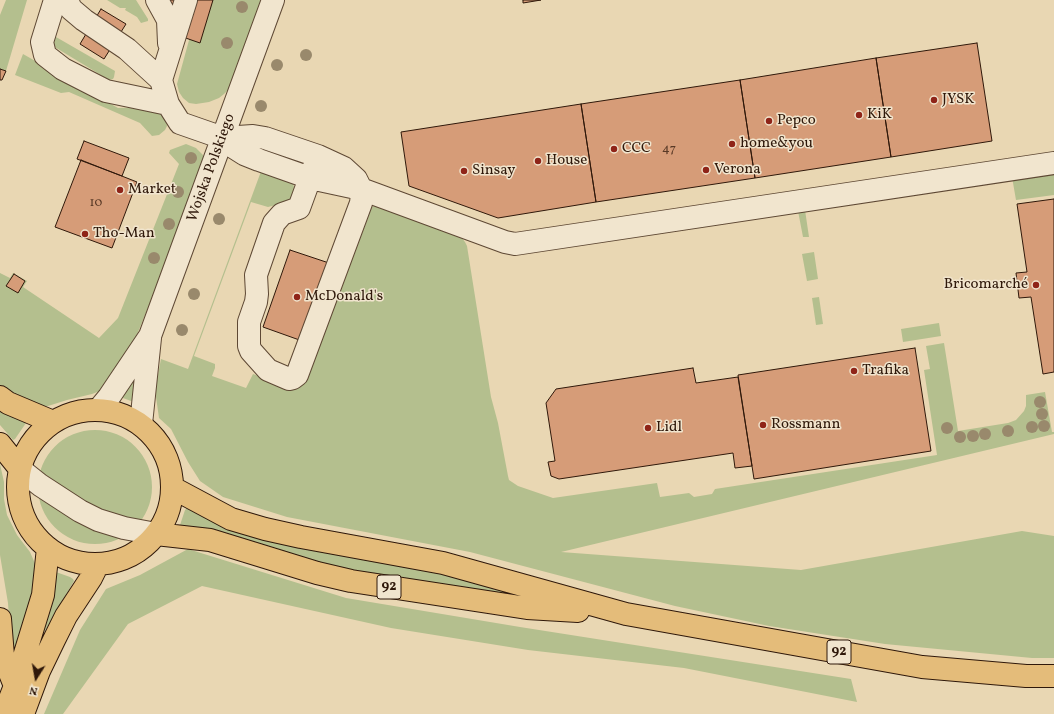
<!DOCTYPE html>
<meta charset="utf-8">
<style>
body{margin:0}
#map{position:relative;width:1054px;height:714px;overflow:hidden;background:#e9d7b3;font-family:Vollkorn,serif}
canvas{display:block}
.north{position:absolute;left:16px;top:658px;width:40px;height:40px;-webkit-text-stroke:3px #f1e5ce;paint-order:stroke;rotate:191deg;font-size:11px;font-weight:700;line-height:16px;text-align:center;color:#2f180a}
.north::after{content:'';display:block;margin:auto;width:14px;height:18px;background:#2f180a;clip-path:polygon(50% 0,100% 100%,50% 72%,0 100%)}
</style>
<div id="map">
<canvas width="1054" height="714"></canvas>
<div class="north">N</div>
</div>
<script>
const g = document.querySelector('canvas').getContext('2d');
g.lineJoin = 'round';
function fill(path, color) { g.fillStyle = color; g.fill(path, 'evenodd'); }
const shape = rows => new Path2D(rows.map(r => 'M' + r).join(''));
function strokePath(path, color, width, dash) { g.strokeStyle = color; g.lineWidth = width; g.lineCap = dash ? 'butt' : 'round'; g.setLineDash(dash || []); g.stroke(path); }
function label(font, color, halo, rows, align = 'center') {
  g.font = font + ' Vollkorn,serif'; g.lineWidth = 3; g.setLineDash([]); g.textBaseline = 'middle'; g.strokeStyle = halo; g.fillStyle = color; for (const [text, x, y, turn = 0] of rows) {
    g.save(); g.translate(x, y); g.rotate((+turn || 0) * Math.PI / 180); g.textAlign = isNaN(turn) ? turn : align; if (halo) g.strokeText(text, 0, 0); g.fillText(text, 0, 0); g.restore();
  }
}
const green = shape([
 [6,0,27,0,6,71,0,69,0,15],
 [107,0,136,0,148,19,148,21,141,23,137,17,125,10,126,8,120,8],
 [200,0,262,0,229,89,224,94,219,98,209,102,196,104,189,103,183,98,179,92,177,84],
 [53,37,56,37,115,71,114,77,113,79,109,80,53,46],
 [23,54,118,108,155,107,166,117,167,126,165,130,159,135,152,136,140,123,69,92,61,93,15,75],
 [186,144,196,148,203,155,203,164,164,268,132,347,129,347,105,389,92,394,67,400,48,406,39,406,0,387,0,273,10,278,13,273,27,281,23,287,99,338,118,318,179,164,169,153,170,150],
 [263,166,292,179,295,191,293,198,288,202,268,207,251,202,194,356,215,364,215,368,212,376,246,388,253,374,286,386,336,303,372,207,374,206,456,235,462,238,465,242,467,246,491,397,498,423,508,476,509,480,518,486,553,498,657,483,660,497,689,493,694,497,712,494,715,489,937,455,924,370,930,369,926,346,944,343,958,431,1008,423,1016,420,1024,411,1026,406,1026,395,1045,392,1052,432,1054,432,1054,434,561,552,801,570,1022,531,1054,536,1054,658,1032,658,885,644,769,626,675,606,470,552,287,517,223,497,200,481,188,462,171,429,159,418,155,390,161,359,188,369],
 [1054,171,1054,195,1016,200,1012,177],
 [805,210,809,237,803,237,798,211],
 [814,252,818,279,807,281,802,254],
 [819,297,823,324,816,325,812,298],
 [939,323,941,336,903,342,901,329],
 [142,354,134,400,131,401,123,398,122,396],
 [0,406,26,421,26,423,15,439,13,440,0,425],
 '38 487a57 57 0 1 1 114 0a57 57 0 1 1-114 0Z',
 [0,464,4,482,4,499,7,515,17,535,30,552,37,568,34,570,38,576,15,663,10,631,8,603,0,555],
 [187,508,191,509,219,525,248,536,306,549,422,570,495,586,544,601,347,571,181,527,180,525,185,510],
 [188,549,346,598,520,627,851,679,857,702,684,668,528,650,391,628,202,586,128,624,63,714,44,714,80,630,106,589,140,575],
 [56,572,70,577,73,579,74,581,43,634,40,633]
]);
const building = shape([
 [158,0,213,0,200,43,177,35,158,0],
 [523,0,541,0,523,3,523,0],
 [101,9,126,24,104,59,80,44,101,9],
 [977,43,992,141,891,157,876,58,977,43],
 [876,58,891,157,755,178,740,80,876,58],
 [0,69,6,71,2,80,0,80,0,69],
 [740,80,755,178,596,202,581,104,740,80],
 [581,104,596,202,498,218,409,186,401,132,581,104],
 [84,141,129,158,122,176,77,159,84,141],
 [81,160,137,182,112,248,55,227,81,160],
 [1054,199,1054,372,1043,374,1031,297,1019,298,1016,273,1027,272,1017,204,1054,199],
 [290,250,332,264,305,342,263,327,290,250],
 [14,274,25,281,18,293,6,286,14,274],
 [915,348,931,451,754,479,738,375,915,348],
 [693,368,696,383,738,377,752,466,735,468,733,453,559,479,551,476,548,462,555,461,546,403,556,389,693,368]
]);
const minor = shape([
 [55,0,42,42,45,55,63,69,106,91,168,104],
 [67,0,71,9,84,20,127,49,161,80],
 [157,0,168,20,169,43],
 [186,0,161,80,168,104,180,123,223,138,233,147,244,154,259,160,310,178,361,189,505,242,515,244,1054,163],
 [223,138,253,136,265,138,318,156,344,168,356,179,361,189,362,194,361,203,297,375,293,378,289,379,268,370,251,351,249,346,249,322,256,302,257,294,256,275,274,223,282,214,299,208,318,156],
 [99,409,109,397,150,336,273,0],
 [141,424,150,338],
 [20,469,40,485,80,511,98,520,124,528,156,534]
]);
const major = shape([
 [0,397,8,403,53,422],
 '18 487a77 77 0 1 1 154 0a77 77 0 1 1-154 0Z',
 [0,444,20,469],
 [173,488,231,519,265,529,301,537,443,563,626,614,922,667,1026,676,1054,676],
 [156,534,210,540,317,573,351,581,527,608,578,611],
 [0,619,3,656,15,686],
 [4,714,15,686,43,595,48,548],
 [23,714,39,671,54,640,66,616,91,578,98,564]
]);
const trees = [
 [242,7],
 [227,43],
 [306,55],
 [277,65],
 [261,106],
 [191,158],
 [178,192],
 [219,219],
 [169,224],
 [154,258],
 [194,294],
 [182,330],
 [1040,402],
 [1042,414],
 [1044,426],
 [1032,427],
 [947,428],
 [1008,431],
 [985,434],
 [973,436],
 [960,437]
];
const markers = [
 [934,100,4,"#8f2418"],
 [859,115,4,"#8f2418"],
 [769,121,4,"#8f2418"],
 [732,144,4,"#8f2418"],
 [614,149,4,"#8f2418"],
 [538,161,4,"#8f2418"],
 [706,170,4,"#8f2418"],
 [464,171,4,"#8f2418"],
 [120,190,4,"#8f2418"],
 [85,234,4,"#8f2418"],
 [1036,285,4,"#8f2418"],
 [297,297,4,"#8f2418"],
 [854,371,4,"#8f2418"],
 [763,425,4,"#8f2418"],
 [648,428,4,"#8f2418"]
];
const numberNames = [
 ["47",669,150],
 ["10",96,204]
];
const shields = [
 [389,587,24],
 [839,652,24]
];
const shieldNames = [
 ["92",389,587],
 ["92",839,652]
];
const poiNames = [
 ["JYSK",942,100],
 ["KiK",867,115],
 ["Pepco",777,121],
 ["home&you",740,144],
 ["CCC",622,149],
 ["House",546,161],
 ["Verona",714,170],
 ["Sinsay",472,171],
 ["Market",128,190],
 ["Tho-Man",93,234],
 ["Bricomarché",1028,285,"right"],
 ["McDonald's",305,297],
 ["Trafika",862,371],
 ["Rossmann",771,425],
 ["Lidl",656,428]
];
const streetNames = [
 ["Wojska Polskiego",212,168,-70]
];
fill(green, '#b4bf8e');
fill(building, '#d69c78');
strokePath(building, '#2f180a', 1);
strokePath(minor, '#5e4834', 24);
strokePath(major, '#2f180a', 24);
strokePath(minor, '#f1e5ce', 22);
strokePath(major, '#e4bc7a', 22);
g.fillStyle = '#99896c';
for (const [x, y] of trees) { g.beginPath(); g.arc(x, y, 6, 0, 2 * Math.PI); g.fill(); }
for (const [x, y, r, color] of markers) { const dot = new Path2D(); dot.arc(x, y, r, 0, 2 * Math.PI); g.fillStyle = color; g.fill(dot); strokePath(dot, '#f1e5ce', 1.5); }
label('13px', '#593926', null, numberNames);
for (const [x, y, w] of shields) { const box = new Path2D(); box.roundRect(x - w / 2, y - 12, w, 24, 3); g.fillStyle = '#f1e5ce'; g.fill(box); strokePath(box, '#2f180a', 1); }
label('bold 14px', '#2f180a', null, shieldNames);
label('15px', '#2f180a', '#f1e5ce', poiNames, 'left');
label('15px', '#2f180a', '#f1e5ce', streetNames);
</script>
